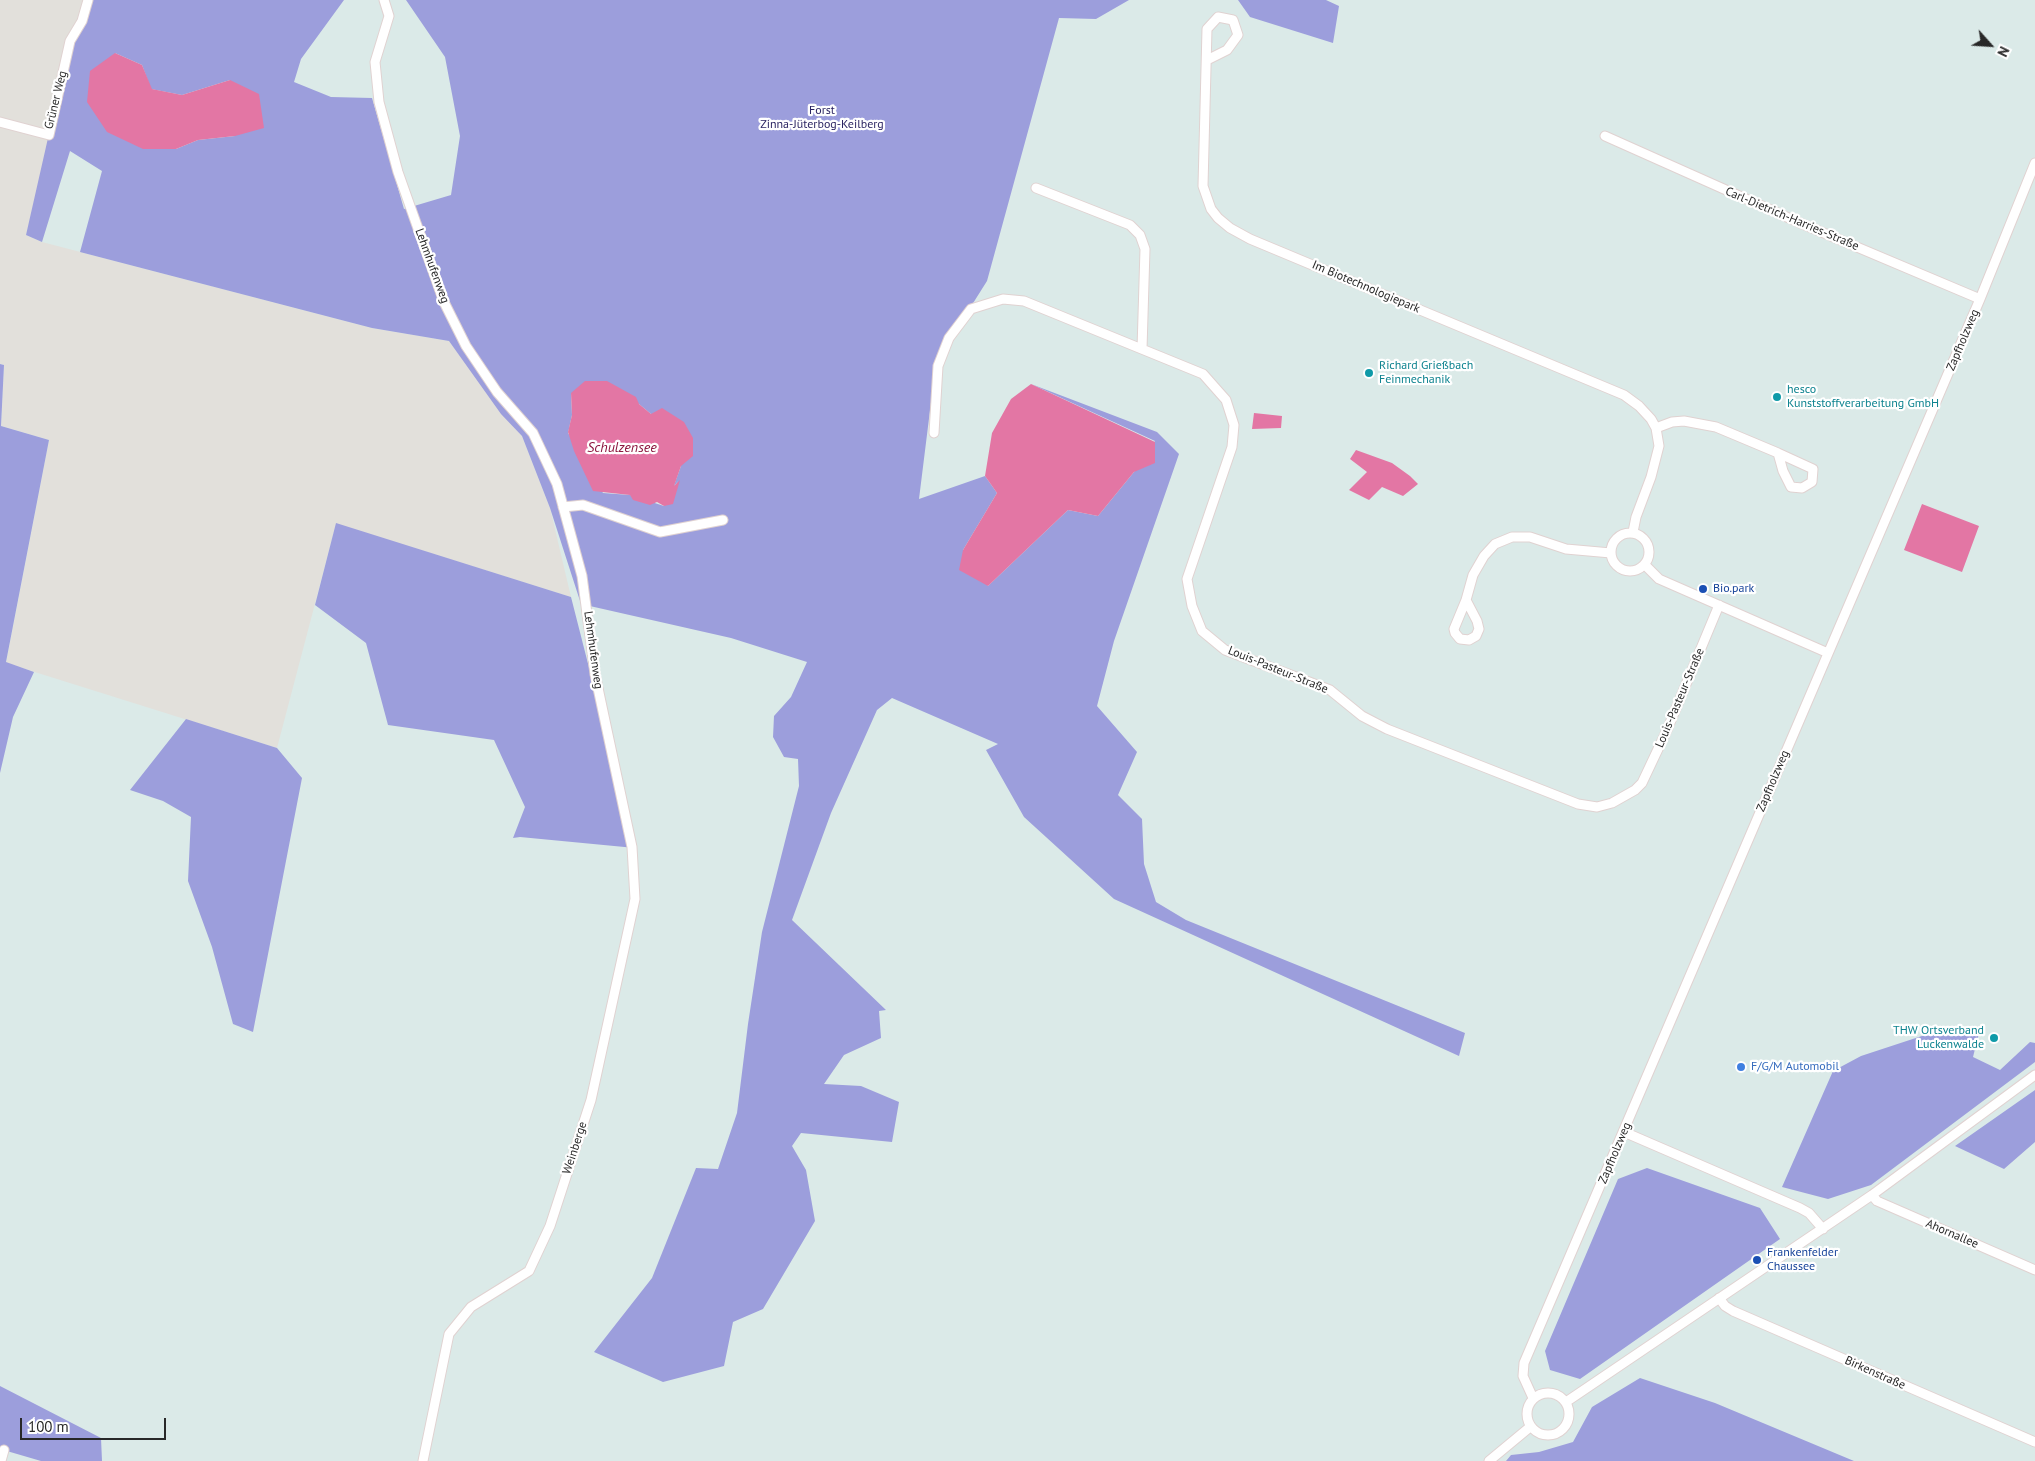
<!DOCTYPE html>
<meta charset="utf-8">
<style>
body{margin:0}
#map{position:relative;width:2035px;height:1461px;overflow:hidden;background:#dbeae8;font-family:"PT Sans",sans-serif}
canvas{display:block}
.north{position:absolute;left:1965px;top:20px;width:50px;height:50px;-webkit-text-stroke:4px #fff;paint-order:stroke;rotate:116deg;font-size:14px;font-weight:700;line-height:20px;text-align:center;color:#282828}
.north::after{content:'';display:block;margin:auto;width:18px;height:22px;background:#282828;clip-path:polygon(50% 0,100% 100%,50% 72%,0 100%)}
.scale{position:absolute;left:20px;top:1418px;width:146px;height:22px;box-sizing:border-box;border:2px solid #282828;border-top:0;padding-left:6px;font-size:15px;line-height:18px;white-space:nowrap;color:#282828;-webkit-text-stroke:4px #fff;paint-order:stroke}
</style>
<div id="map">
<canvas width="2035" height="1461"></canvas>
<div class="north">N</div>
<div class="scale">100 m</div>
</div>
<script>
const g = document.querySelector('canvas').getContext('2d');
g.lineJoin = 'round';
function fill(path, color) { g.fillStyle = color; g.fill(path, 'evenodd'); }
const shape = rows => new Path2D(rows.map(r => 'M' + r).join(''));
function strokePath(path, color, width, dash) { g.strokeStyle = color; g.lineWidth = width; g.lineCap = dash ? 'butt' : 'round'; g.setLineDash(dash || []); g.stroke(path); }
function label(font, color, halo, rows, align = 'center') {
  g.font = font + ' "PT Sans",sans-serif'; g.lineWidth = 4.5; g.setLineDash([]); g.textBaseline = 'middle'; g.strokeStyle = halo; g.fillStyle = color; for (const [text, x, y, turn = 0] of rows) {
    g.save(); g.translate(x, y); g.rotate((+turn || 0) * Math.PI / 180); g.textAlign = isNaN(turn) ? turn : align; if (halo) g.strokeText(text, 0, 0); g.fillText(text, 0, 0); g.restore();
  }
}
const industrial = shape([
 [0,0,88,0,26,235,42,242,372,328,449,341,522,436,550,508,571,597,336,524,277,748,6,663,49,440,1,426,4,365,0,364]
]);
const green = shape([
 [88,0,344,0,301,59,294,82,331,97,372,98,404,209,451,195,460,136,445,57,406,0,1129,0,1096,19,1059,18,987,281,936,362,919,499,985,476,997,493,963,550,988,586,1068,510,1098,516,1134,472,1155,441,1031,384,1157,432,1179,454,1114,641,1097,706,1137,752,1118,795,1142,819,1144,864,1156,902,1186,920,1465,1033,1459,1056,1114,899,1024,817,986,750,998,744,892,698,877,710,831,813,792,920,886,1010,879,1011,881,1038,844,1055,824,1084,861,1086,899,1102,892,1142,801,1133,792,1146,806,1170,815,1221,763,1309,733,1322,724,1366,663,1382,594,1352,652,1278,696,1168,718,1169,737,1113,748,1024,762,932,799,786,798,759,784,757,773,737,774,716,791,697,807,662,731,638,581,604,550,508,522,436,501,414,449,341,372,328,80,252,102,171,70,151,42,242,26,235,70,41],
 [115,53,142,65,151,89,182,95,230,80,235,136,198,140,176,149],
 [571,393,639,404,651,414,681,466,673,488,678,481,664,506,630,495,603,493,568,433,572,415],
 [1238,0,1326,0,1339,6,1333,43,1250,17],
 [0,364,4,365,1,426,49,440,6,662,34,672,13,717,0,773],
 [336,523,571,597,635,848,520,837,513,838,525,807,494,740,388,725,366,643,315,605],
 [186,719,277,748,302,778,253,1032,233,1024,212,947,188,881,191,817,163,801,130,790],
 [1980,1029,1973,1057,2000,1070,2030,1042,2035,1043,2035,1062,1871,1185,1828,1199,1782,1187,1833,1071,1861,1056,1934,1032],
 [2035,1090,2035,1142,2004,1169,1955,1146],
 [1647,1168,1760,1208,1780,1239,1580,1379,1550,1370,1545,1351,1618,1179],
 [1640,1378,1715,1403,1854,1461,1506,1461,1511,1455,1539,1452,1573,1442,1592,1407],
 [0,1386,101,1438,102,1461,41,1461,0,1449]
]);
const water = shape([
 [115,53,142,65,152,89,182,95,230,80,259,94,264,128,235,136,198,140,176,149,143,149,107,132,87,102,90,71],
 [585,381,607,381,636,397,639,404,651,414,662,408,684,422,693,438,693,456,681,466,674,486,680,480,673,504,664,506,657,502,650,505,633,500,630,495,593,491,574,451,568,432,572,415,571,393],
 [1031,384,1155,442,1155,463,1134,472,1098,516,1068,510,988,586,959,570,963,550,997,493,985,476,992,433,1011,399],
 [1254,413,1282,416,1281,428,1252,429],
 [1356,450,1392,463,1410,476,1418,484,1403,496,1382,487,1369,500,1349,490,1367,472,1350,459],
 [1922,504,1979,526,1962,572,1904,550]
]);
const minor = shape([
 [384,0,389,16,375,62,379,102,398,172,444,302,466,346,497,392,533,433,557,484,582,576,595,674,632,847,635,899,591,1100,550,1226,529,1271,471,1307,449,1334,423,1461],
 [1207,60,1227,50,1238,35,1233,20,1218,17,1207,29,1203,186,1211,209,1218,218,1230,228,1250,239,1624,395,1639,406,1651,419,1656,428,1659,446,1651,477,1636,517,1633,532],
 [0,122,49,135,70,41,82,21,88,0],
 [1605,136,1800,223,1980,299],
 [1036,188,1130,225,1140,235,1145,249,1142,349],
 [1656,428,1672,422,1684,421,1716,427,1778,453,1813,469,1812,482,1802,488,1791,487,1783,471,1778,453],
 [934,433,938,366,949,338,971,309,1003,299,1024,301,1203,374,1226,400,1234,425,1232,447,1187,579,1192,606,1202,631,1225,650,1330,690,1362,716,1387,729,1578,804,1597,807,1612,803,1635,790,1642,783,1667,730,1719,605],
 [563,507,583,505,660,532,723,520],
 '1611 552a19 19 0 1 1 38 0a19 19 0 1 1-38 0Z',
 [1645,565,1659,579,1828,653],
 [1466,600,1473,575,1484,556,1495,544,1512,537,1530,537,1566,549,1611,553],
 [1466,600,1477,621,1479,629,1476,636,1469,640,1460,639,1455,633,1454,629,1466,600],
 [1624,1132,1800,1208,1809,1213,1823,1229],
 [1872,1195,1877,1201,2035,1270],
 [1719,1298,1725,1306,1733,1311,2035,1442],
 '1527 1414a21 21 0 1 1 42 0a21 21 0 1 1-42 0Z',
 [1533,1398,1523,1376,1524,1363,1980,299,2035,163],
 [1566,1402,1872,1195,2035,1075],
 [1,1461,4,1450],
 [1489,1461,1530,1427]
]);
const markers = [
 [1369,373,5,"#0f9aa8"],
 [1777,397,5,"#0f9aa8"],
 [1703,589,5,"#1a4fb4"],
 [1994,1038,5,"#0f9aa8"],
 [1741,1067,5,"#3f7fe0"],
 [1757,1260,5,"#1a4fb4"]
];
const streetNames = [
 ["Grüner Weg",56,100,-76],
 ["Carl-Dietrich-Harries-Straße",1792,219,23],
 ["Lehmhufenweg",432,266,70],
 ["Im Biotechnologiepark",1366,287,23],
 ["Zapfholzweg",1963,340,-67],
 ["Lehmhufenweg",593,650,82],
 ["Louis-Pasteur-Straße",1278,670,22],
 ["Louis-Pasteur-Straße",1680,698,-67],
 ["Zapfholzweg",1773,781,-67],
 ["Weinberge",575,1148,-72],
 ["Zapfholzweg",1615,1153,-67],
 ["Ahornallee",1952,1234,23],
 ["Birkenstraße",1875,1373,24]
];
const parkNames = [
 ["Forst",822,111],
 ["Zinna-Jüterbog-Keilberg",822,125]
];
const cultureNames = [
 ["Richard Grießbach",1379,366],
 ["Feinmechanik",1379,380],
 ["hesco",1787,390],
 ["Kunststoffverarbeitung GmbH",1787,404],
 ["THW Ortsverband",1984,1031,"right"],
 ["Luckenwalde",1984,1045,"right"]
];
const transitNames = [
 ["Bio.park",1713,589],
 ["Frankenfelder",1767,1253],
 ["Chaussee",1767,1267]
];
const shopNames = [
 ["F/G/M Automobil",1751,1067]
];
const waterNames = [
 ["Schulzensee",622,448]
];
fill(industrial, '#e2e0db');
fill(green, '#9c9edc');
fill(water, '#e376a4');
strokePath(minor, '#e0d2d1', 11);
strokePath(minor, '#fff', 9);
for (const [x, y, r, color] of markers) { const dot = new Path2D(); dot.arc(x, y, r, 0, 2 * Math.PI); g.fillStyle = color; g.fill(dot); strokePath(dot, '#fff', 2); }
label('12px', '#282828', '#fff', streetNames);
label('12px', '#261f5e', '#fff', parkNames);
label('12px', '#0d838f', '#fff', cultureNames, 'left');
label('12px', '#164399', '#fff', transitNames, 'left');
label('12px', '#366cbe', '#fff', shopNames, 'left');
label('italic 14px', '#8c1840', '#fff', waterNames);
</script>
